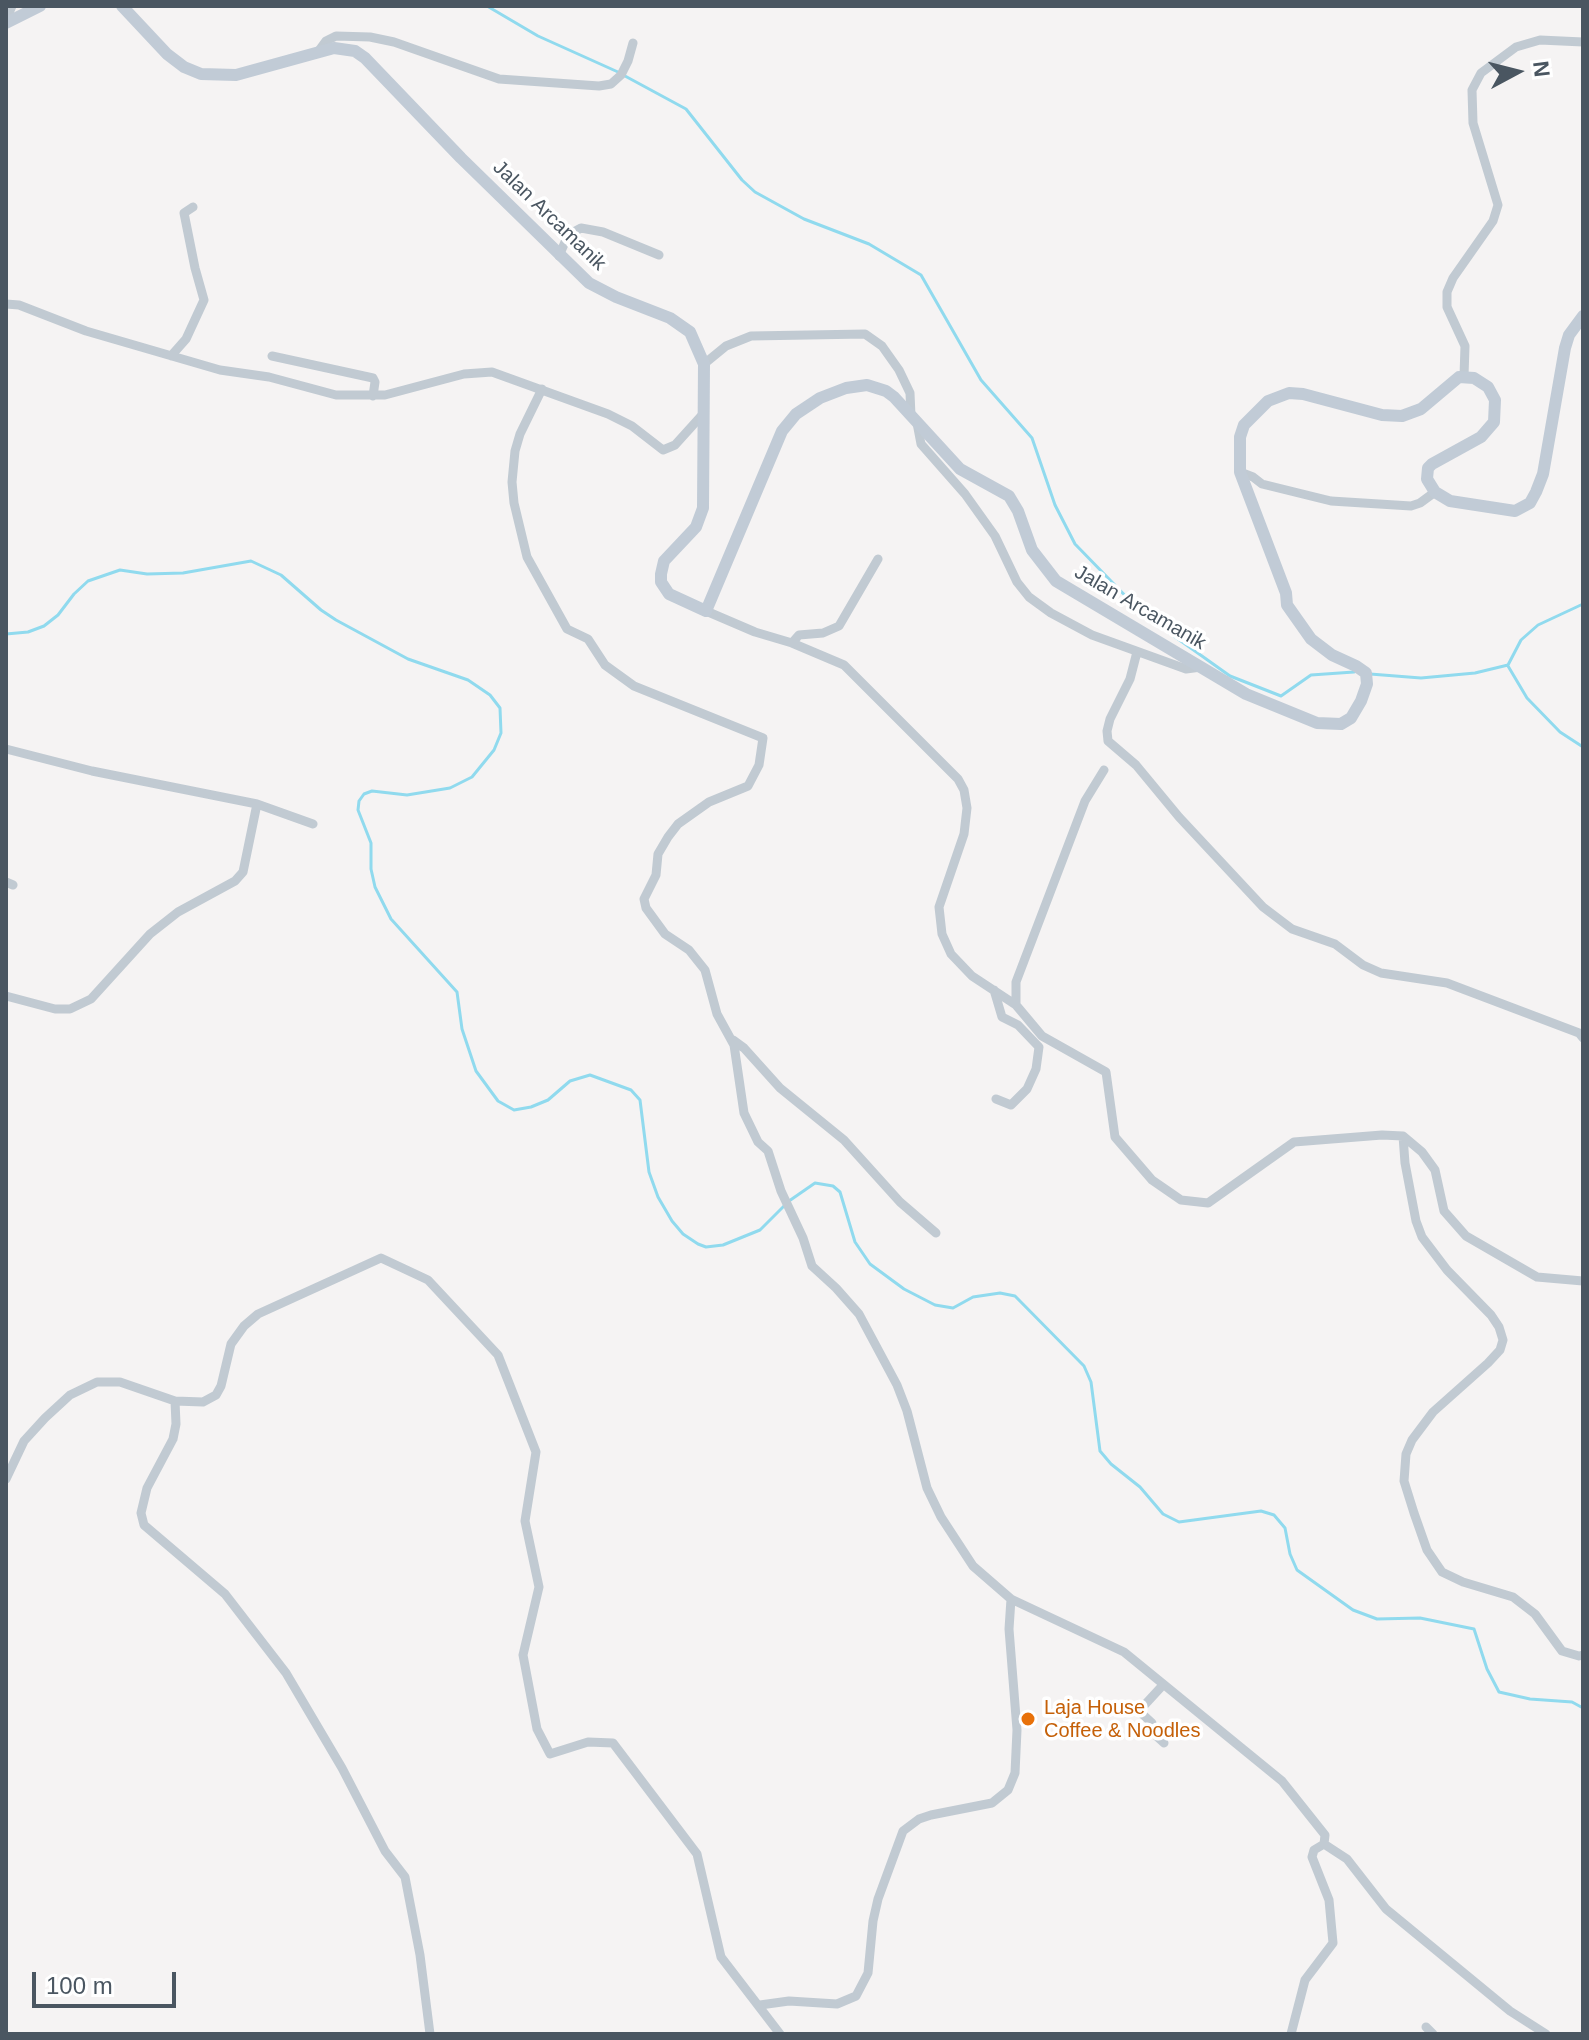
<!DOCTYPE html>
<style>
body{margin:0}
#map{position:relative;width:1589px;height:2040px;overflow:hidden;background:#f5f3f3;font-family:Helvetica,sans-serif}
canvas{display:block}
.frame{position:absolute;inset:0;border:8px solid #4a5661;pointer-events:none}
.north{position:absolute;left:1477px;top:32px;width:80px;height:80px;-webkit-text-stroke:6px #fff;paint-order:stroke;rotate:83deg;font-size:22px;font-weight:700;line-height:32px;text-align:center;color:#4a5661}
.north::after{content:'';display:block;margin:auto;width:28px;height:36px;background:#4a5661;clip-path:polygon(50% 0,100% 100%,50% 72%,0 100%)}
.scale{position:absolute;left:32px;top:1972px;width:144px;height:36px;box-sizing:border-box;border:4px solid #4a5661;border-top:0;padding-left:10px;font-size:24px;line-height:28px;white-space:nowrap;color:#4a5661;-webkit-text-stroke:6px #fff;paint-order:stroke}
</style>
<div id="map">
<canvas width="1589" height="2040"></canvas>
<div class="frame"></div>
<div class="north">N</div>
<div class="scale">100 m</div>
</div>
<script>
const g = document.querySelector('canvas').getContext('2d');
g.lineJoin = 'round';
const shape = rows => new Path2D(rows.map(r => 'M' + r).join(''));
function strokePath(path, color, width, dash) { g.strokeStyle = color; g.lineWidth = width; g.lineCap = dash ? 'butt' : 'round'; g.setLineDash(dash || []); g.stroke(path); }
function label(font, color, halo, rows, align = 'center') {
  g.font = font + ' Helvetica,sans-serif'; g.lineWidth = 7; g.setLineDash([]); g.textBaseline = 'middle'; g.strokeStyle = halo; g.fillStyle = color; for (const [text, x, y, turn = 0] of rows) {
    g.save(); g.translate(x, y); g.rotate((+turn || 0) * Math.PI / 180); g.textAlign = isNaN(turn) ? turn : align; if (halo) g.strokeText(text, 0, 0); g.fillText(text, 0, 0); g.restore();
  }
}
const stream = shape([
 [487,6,538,36,618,72],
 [625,76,686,109,742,180,755,192,804,219,869,244,921,275,981,380,1032,438,1055,505,1075,544,1143,614,1230,676,1281,696,1311,675,1354,672],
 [6,634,28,632,44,626,58,615,74,594,88,581,120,570,147,574,183,573,251,561,281,575,321,610,336,620,408,659,468,680,490,695,500,708,501,733,494,750,472,777,450,788,407,795,372,791,364,794,359,801,358,810,371,843,371,869,375,887,391,919,457,992,462,1029,476,1071,498,1101,514,1110,531,1107,548,1100,570,1081,590,1075,631,1090,640,1100,649,1172,658,1197,672,1221,683,1234,698,1244,706,1247,723,1245,760,1230,784,1206],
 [1508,666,1527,698,1560,732,1583,747],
 [1370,674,1421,678,1475,673,1508,665,1521,640,1538,625,1583,604],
 [789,1201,815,1183,833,1186,840,1192,855,1242,870,1264,904,1289,935,1305,953,1308,973,1297,1000,1293,1015,1296,1084,1366,1091,1382,1100,1451,1111,1464,1140,1487,1163,1514,1179,1522,1261,1511,1274,1515,1285,1528,1290,1554,1297,1570,1353,1610,1377,1619,1420,1618,1474,1629,1487,1669,1499,1692,1530,1699,1572,1702,1583,1708]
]);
const street = shape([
 [6,20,12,6],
 [318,52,326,41,336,36,370,37,394,42,499,79,599,86,611,84,621,75,628,61,633,43],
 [559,256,568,235,581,228,603,232,659,255],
 [6,304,19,305,86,331,220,370,269,377,336,395,385,395,464,374,492,372,608,414,632,426,663,450,675,445,703,414],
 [171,356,186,339,204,300,195,268,184,213,193,207],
 [272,356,373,378,375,382,373,396],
 [704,364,726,346,751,336,865,334,882,346,899,370,910,393,911,416],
 [1464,376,1465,346,1447,307,1447,292,1453,278,1493,221,1498,205,1473,123,1472,90,1481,73,1516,47,1540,40,1583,42],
 [542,389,520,434,515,451,512,482,514,503,527,557,567,629,588,639,605,665,634,686,763,738,759,765,748,786,709,802,678,824,668,837,658,854,656,875,644,899,646,908,665,934,689,950,705,970,717,1014,734,1045,744,1113,758,1142,768,1151,781,1191,803,1238,812,1266,836,1288,859,1314,897,1385,907,1411,927,1488,941,1517,973,1566,1011,1599,1124,1652,1282,1781,1325,1835,1324,1844,1347,1859,1386,1909,1510,2011,1546,2034],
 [917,423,921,444,965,494,995,536,1017,582,1029,597,1051,613,1092,635,1186,669,1201,667],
 [1240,472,1253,477,1262,484,1331,501,1411,506,1420,503,1435,492],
 [706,611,755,632,792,643,844,665,958,779,964,790,967,808,964,834,939,907,942,934,951,954,972,976,1016,1005,1042,1036,1106,1072,1115,1137,1152,1180,1181,1200,1208,1203,1294,1142,1382,1135,1403,1136,1422,1152,1435,1170,1444,1211,1466,1236,1537,1277,1583,1281],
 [792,643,799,635,823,633,839,626,878,559],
 [1137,652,1130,679,1110,719,1107,731,1108,741,1136,765,1179,817,1263,907,1292,929,1335,944,1363,965,1381,973,1447,983,1579,1033,1583,1038],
 [6,749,92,771,257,804,243,872,235,881,178,912,150,934,91,999,70,1009,55,1009,6,996],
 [257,804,313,824],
 [6,882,13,885],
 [994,990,1002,1017,1018,1025,1039,1047,1036,1069,1027,1089,1011,1105,996,1099],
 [1016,1005,1016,982,1085,801,1104,770],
 [733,1040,744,1048,780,1088,844,1140,900,1202,936,1233],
 [1403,1136,1405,1163,1416,1221,1422,1237,1447,1270,1491,1315,1499,1327,1503,1340,1500,1350,1488,1363,1433,1412,1412,1440,1406,1454,1404,1481,1414,1513,1427,1550,1442,1572,1463,1582,1513,1597,1535,1614,1562,1651,1579,1656,1583,1655],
 [175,1401,176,1424,173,1439,147,1488,141,1513,144,1525,225,1594,286,1673,342,1768,385,1851,405,1877,420,1955,430,2034],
 [6,1479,24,1441,45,1418,70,1395,97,1382,120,1382,175,1401,203,1402,216,1395,221,1386,231,1344,244,1326,258,1314,381,1258,428,1280,498,1355,536,1452,525,1521,539,1587,523,1655,537,1729,550,1754,588,1742,613,1743,697,1854,721,1957,780,2034],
 [1163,1685,1139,1711,1152,1723,1152,1732,1164,1743],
 [760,2005,789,2001,837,2004,856,1996,868,1973,873,1921,878,1899,903,1831,919,1819,931,1815,992,1803,1008,1790,1015,1773,1017,1730,1009,1629,1011,1599],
 [1426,2027,1433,2034],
 [1291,2034,1305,1980,1333,1943,1329,1900,1312,1857,1314,1850,1324,1844]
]);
const secondary = shape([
 [122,6,167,54,184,67,201,74,236,75,334,48,355,51,365,58,461,158,589,283,616,297,670,318,690,332,704,364,703,508,696,527,664,561,661,574,661,582,669,594,706,611,782,431,796,414,820,398,846,388,867,385,886,391,894,397,960,469,1009,496,1018,511,1032,550,1056,581,1246,694,1317,723,1341,724,1351,718,1361,701,1367,684,1366,673,1356,666,1332,655,1311,639,1287,605,1286,593,1240,472,1240,437,1244,425,1268,401,1289,393,1303,394,1382,415,1402,416,1421,409,1459,377,1474,378,1488,387,1495,400,1494,422,1481,437,1432,464,1428,468,1427,479,1435,492,1450,501,1515,511,1530,503,1536,492,1543,474,1565,348,1569,335,1583,316],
 [6,23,40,6]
]);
const markers = [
 [1028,1719,8,"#e8710a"]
];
const streetNames = [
 ["Jalan Arcamanik",549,216,44],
 ["Jalan Arcamanik",1140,608,30]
];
const foodNames = [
 ["Laja House",1044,1708],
 ["Coffee & Noodles",1044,1731]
];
strokePath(stream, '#90daee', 3);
strokePath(street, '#c1cad2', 9);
strokePath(secondary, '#c1cbd6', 12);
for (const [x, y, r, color] of markers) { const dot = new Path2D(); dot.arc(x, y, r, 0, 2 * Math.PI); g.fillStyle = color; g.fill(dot); strokePath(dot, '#fff', 3); }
label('20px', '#4a5661', '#fff', streetNames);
label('20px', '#c56008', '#fff', foodNames, 'left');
</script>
